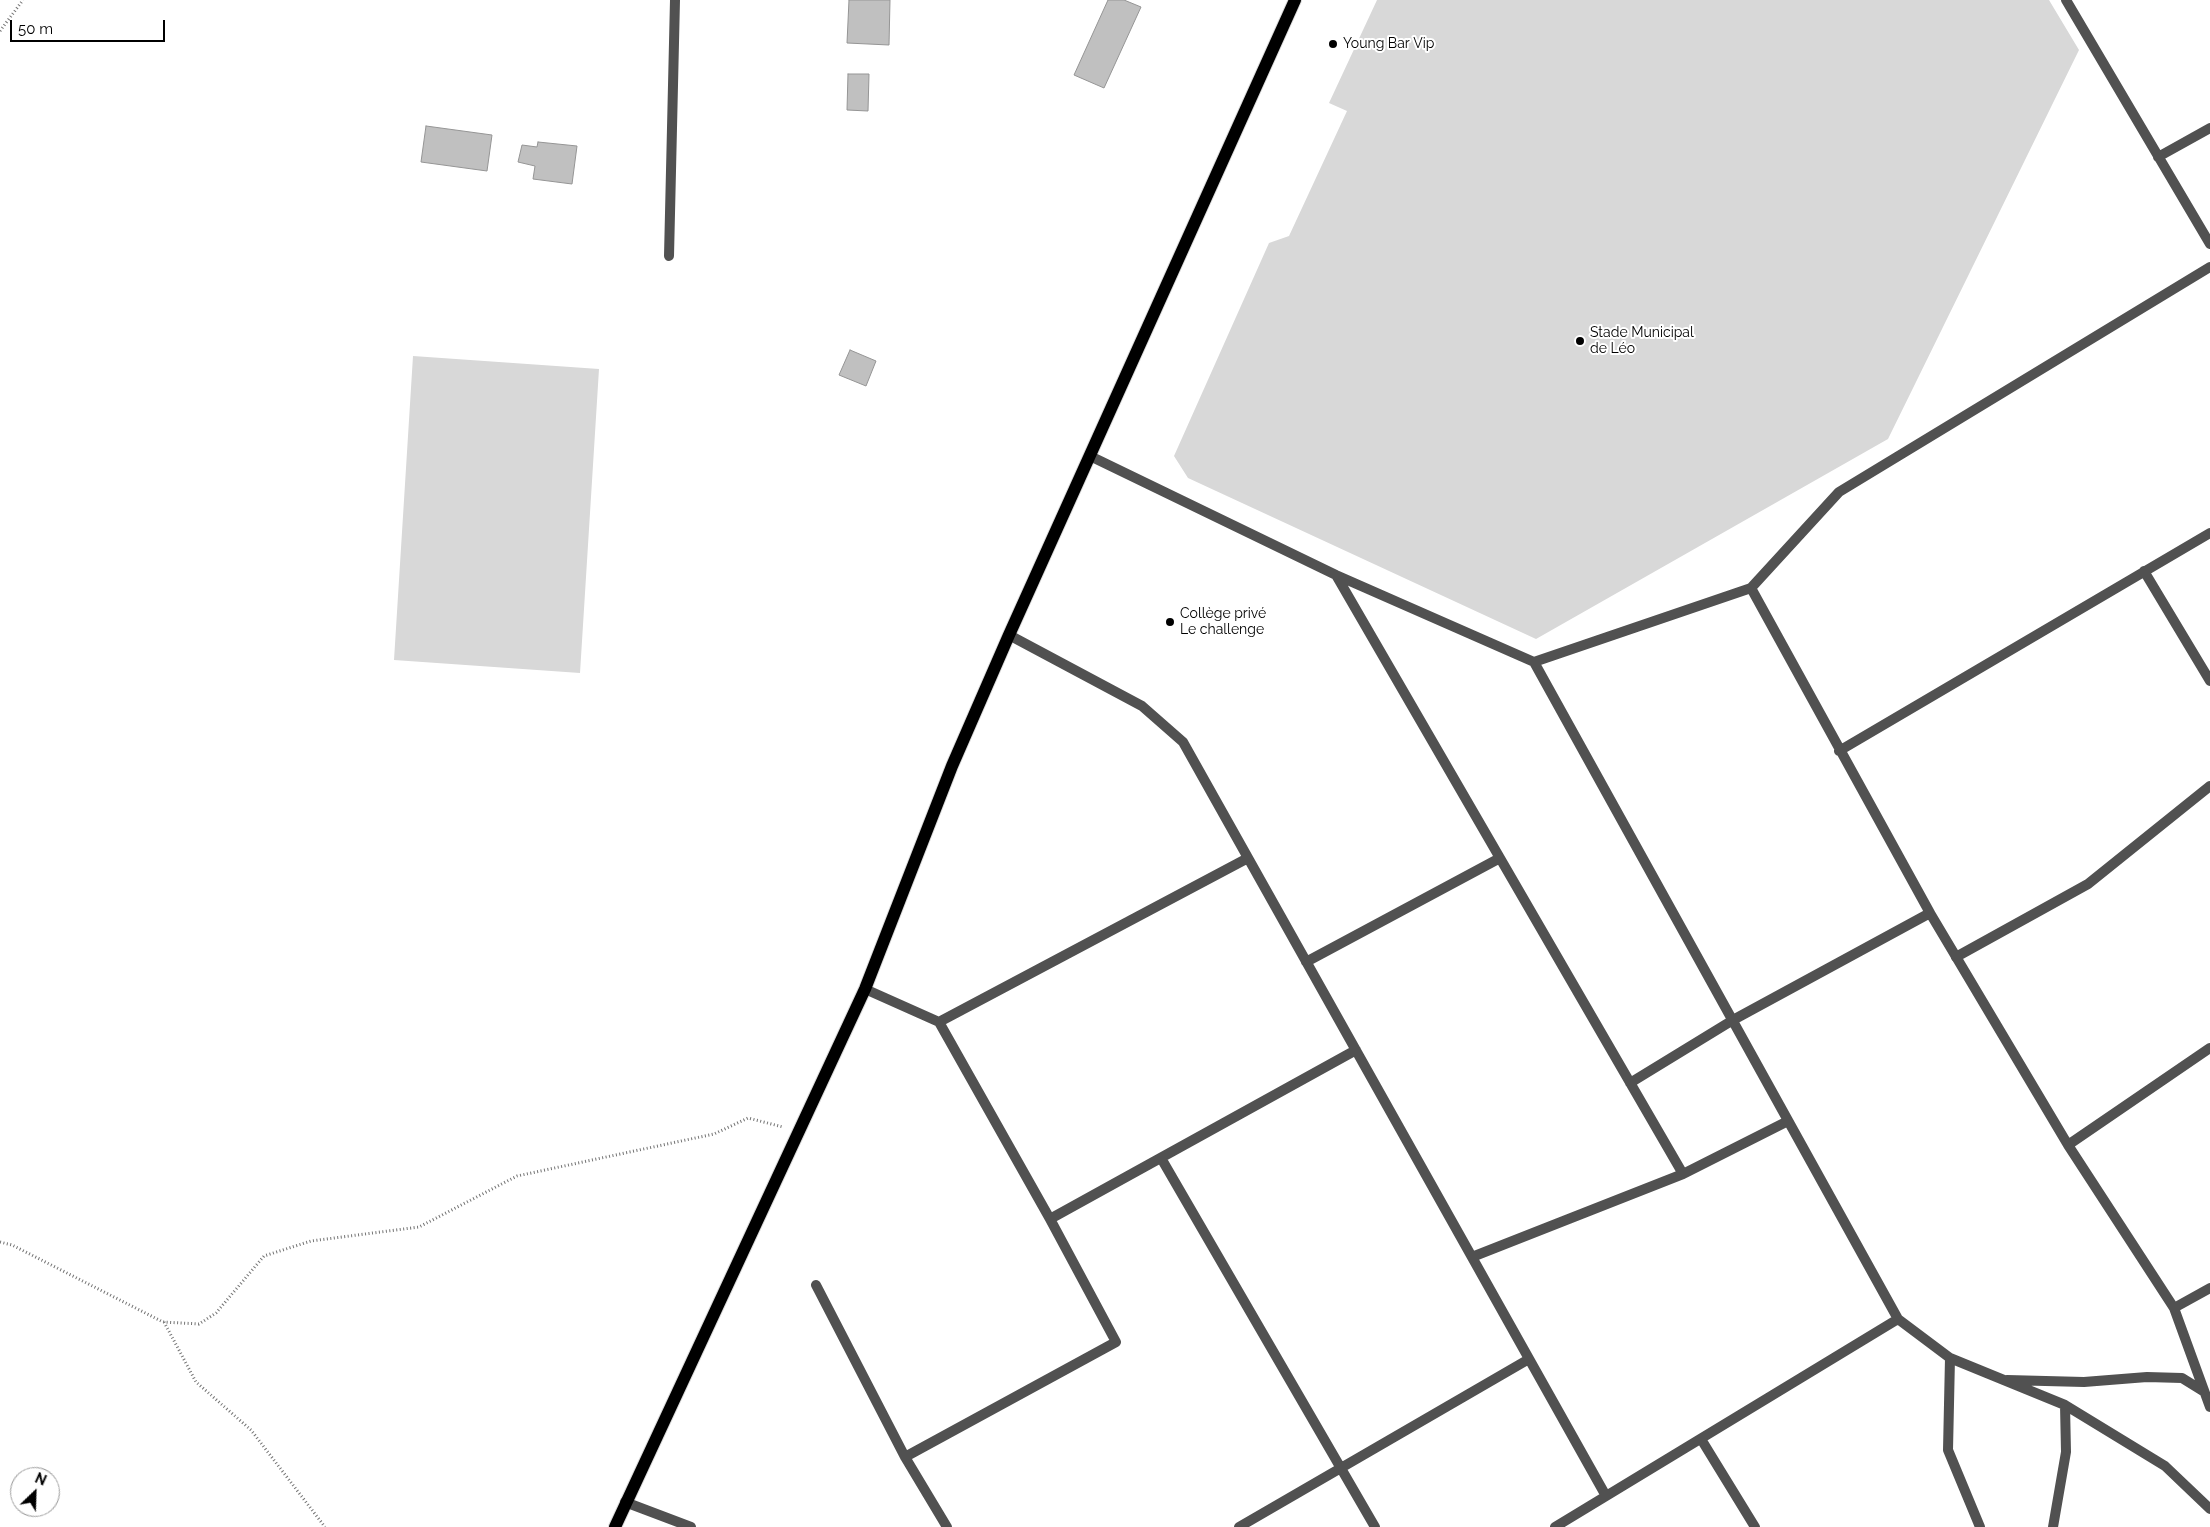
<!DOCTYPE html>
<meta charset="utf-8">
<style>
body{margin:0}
#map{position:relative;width:2210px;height:1527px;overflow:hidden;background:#fff;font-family:Raleway,sans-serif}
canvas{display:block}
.north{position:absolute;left:10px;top:1467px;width:50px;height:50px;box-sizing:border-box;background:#fff;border:1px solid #999;border-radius:50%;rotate:24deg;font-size:14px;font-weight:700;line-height:20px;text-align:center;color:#000}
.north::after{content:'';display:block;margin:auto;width:18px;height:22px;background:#000;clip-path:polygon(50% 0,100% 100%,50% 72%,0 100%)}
.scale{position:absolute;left:10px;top:20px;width:155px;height:22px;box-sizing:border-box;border:2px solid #000;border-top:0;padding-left:6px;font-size:15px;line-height:18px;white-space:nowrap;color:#000;-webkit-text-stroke:4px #fff;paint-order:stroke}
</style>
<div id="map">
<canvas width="2210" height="1527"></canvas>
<div class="north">N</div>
<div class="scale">50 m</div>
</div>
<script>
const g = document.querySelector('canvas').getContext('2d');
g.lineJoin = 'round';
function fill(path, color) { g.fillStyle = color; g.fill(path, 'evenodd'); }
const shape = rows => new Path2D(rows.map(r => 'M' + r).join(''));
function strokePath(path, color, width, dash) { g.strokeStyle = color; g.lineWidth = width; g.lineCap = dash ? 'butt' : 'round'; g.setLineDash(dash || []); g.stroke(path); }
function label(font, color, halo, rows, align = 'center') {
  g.font = font + ' Raleway,sans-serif'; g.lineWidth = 4; g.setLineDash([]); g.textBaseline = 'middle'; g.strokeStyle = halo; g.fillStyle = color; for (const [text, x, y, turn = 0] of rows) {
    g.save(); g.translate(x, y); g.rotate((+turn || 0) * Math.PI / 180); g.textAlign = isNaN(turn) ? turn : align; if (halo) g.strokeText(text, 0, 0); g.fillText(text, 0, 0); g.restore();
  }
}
const green = shape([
 [1377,0,2049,0,2079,50,1888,439,1536,639,1188,478,1174,456,1269,243,1289,236,1347,111,1329,103],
 [413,356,599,369,580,673,394,660]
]);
const building = shape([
 [849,0,890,0,889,45,847,43,849,0],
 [1108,0,1124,0,1141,7,1104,88,1074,75,1108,0],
 [848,74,869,74,868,111,847,110,848,74],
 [426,126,492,135,487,171,421,162,426,126],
 [538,142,577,146,572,184,533,179,535,166,518,162,522,145,537,147,538,142],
 [850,350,876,361,866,386,839,375,850,350]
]);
const path = shape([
 [0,31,23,0],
 [0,1242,12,1245,163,1322,199,1324,216,1313,264,1256,311,1241,419,1227,517,1176,714,1134,748,1118,783,1127],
 [164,1322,196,1382,251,1430,325,1527]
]);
const lane = shape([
 [1956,957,2088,884,2210,786]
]);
const street = shape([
 [2066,0,2210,244],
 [2158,157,2210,128],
 [669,256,675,0],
 [1090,456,1336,575,1534,662,1898,1319,1950,1358,2065,1405,2165,1466,2210,1509],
 [2144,571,2210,681],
 [1336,575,1683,1174],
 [1751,588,1930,913,2068,1145,2174,1308,2210,1407],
 [1009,635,1142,706,1183,742,1606,1496],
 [1534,662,1751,588,1839,492,2210,267],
 [1839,751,2210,533],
 [1306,962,1500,858],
 [865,989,939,1022,1050,1219,1116,1342,905,1457],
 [939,1022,1248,858],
 [1630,1083,1733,1020,1930,913],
 [2068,1145,2210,1048],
 [1161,1158,1375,1527],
 [1050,1219,1356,1050],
 [1472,1257,1683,1174,1788,1121],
 [816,1285,905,1457,947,1527],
 [2174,1308,2210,1288],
 [1950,1358,1948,1450,1980,1527],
 [2007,1380,2084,1382,2147,1377,2182,1378,2203,1391],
 [1701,1439,1755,1527],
 [625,1502,691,1527],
 [1239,1527,1529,1359],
 [1555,1527,1898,1319],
 [2053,1527,2066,1452,2065,1405]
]);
const primary = shape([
 [615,1527,865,989,952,766,1009,635,1295,0]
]);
const markers = [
 [1333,44,5,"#000"],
 [1580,341,5,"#000"],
 [1170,622,5,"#000"]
];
const poiNames = [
 ["Young Bar Vip",1343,44],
 ["Stade Municipal",1590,333],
 ["de Léo",1590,349],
 ["Collège privé",1180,614],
 ["Le challenge",1180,630]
];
fill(green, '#d8d8d8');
fill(building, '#c0c0c0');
strokePath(building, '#959595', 1);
strokePath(primary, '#dbdbdb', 14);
strokePath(path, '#737373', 3, [1, 2.5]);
strokePath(lane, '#515151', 10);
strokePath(street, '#515151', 10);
strokePath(primary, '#000', 12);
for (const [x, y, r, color] of markers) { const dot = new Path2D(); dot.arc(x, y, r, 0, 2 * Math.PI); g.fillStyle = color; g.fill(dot); strokePath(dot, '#fff', 2); }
label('14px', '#000', '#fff', poiNames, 'left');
</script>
